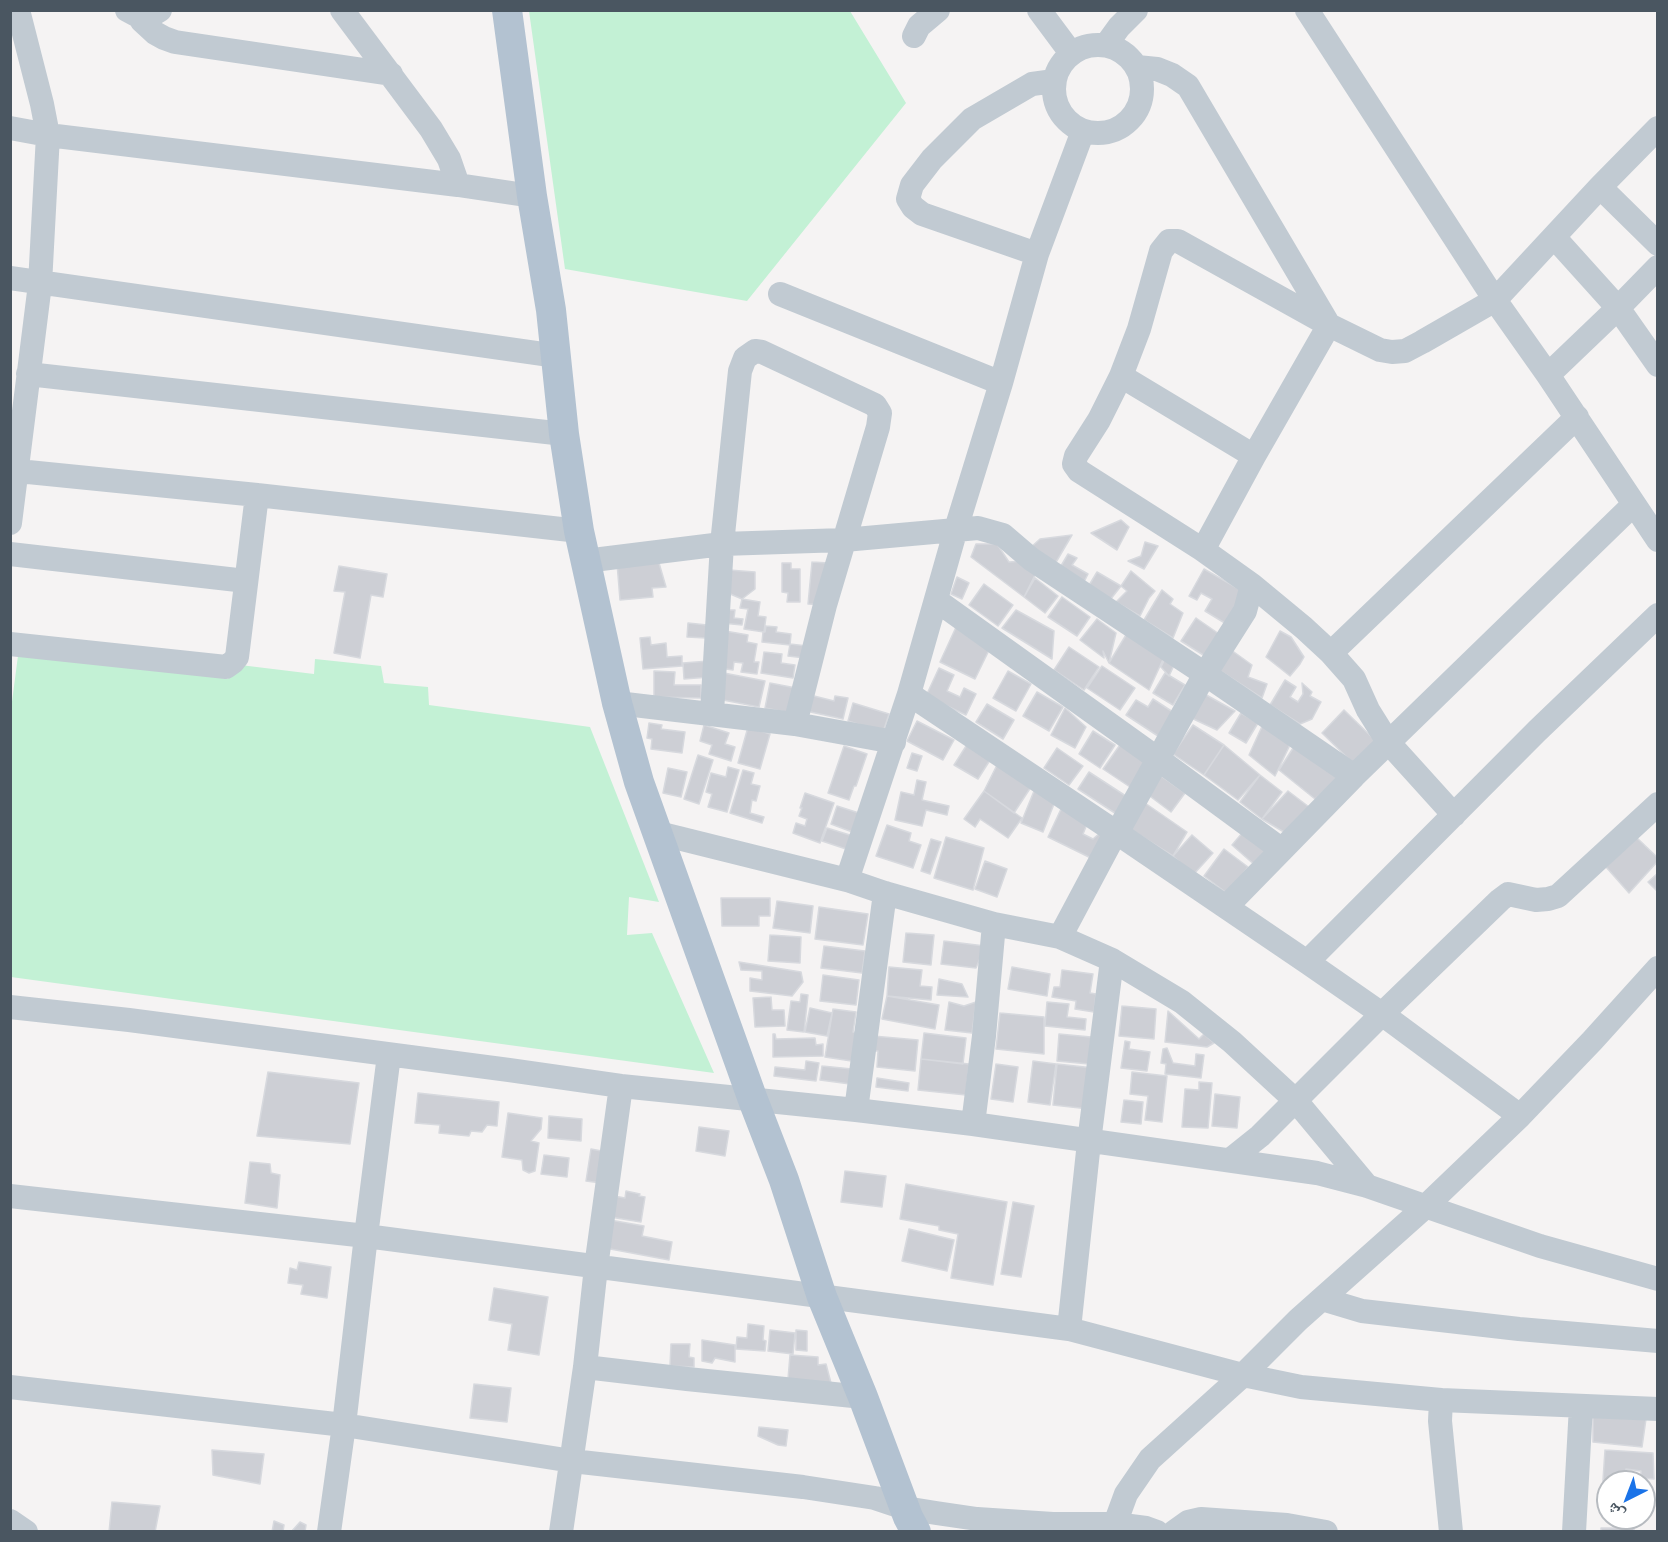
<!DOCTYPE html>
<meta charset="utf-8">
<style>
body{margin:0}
#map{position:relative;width:1668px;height:1542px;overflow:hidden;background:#f5f3f3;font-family:"Archivo Narrow","Noto Naskh Arabic",sans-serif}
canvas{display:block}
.frame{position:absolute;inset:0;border:12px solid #4a5661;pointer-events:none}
.north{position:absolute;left:1596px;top:1470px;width:60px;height:60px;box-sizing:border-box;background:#fff;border:2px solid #b7bbc0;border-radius:50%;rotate:222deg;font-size:16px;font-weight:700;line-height:24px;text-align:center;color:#4a5661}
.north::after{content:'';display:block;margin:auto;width:21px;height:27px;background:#1a73e8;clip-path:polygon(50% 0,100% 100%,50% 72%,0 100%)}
</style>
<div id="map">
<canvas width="1668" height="1542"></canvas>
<div class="frame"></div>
<div class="north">ش</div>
</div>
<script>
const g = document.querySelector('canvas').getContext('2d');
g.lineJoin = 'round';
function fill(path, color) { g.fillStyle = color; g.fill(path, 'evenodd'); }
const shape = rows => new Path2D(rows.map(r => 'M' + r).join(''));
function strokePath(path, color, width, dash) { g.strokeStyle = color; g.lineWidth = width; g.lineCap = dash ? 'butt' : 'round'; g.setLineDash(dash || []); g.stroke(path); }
const green = shape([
 [529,11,850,11,906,103,747,301,565,269],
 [19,648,228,679,232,664,314,674,315,659,381,666,384,683,428,687,429,705,590,727,659,902,629,897,627,935,652,933,714,1073,11,977,10,717]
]);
const building = shape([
 [1121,520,1129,527,1117,550,1091,533,1121,520],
 [1072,535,1055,564,1029,549,1040,539,1072,535],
 [1145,542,1158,546,1144,569,1128,561,1141,556,1145,542],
 [976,544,997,544,1009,562,1024,561,1037,571,1024,597,971,557,976,544],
 [1068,554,1077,558,1072,565,1088,574,1083,584,1058,571,1068,554],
 [657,556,666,587,652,588,653,597,620,600,617,563,657,556],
 [812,562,829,563,825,605,808,604,812,562],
 [782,563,791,563,791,569,800,569,800,602,787,602,788,593,782,592,782,563],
 [339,566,387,574,383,597,371,595,360,658,334,653,345,592,334,591,339,566],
 [1204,569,1246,593,1228,625,1205,611,1212,599,1201,593,1197,600,1189,596,1204,569],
 [729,570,755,572,755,589,742,599,728,593,729,570],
 [1131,571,1155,591,1149,598,1140,616,1116,602,1127,591,1121,586,1131,571],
 [1097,572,1121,586,1110,600,1088,587,1097,572],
 [957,577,969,583,962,599,951,594,957,577],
 [1035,578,1058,596,1045,613,1024,597,1035,578],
 [984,584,1013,605,998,626,969,605,984,584],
 [1162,590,1173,599,1170,604,1183,613,1173,638,1144,620,1162,590],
 [1062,597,1090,617,1077,636,1048,617,1062,597],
 [742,599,760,602,758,616,766,617,764,632,744,629,748,609,740,608,742,599],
 [723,610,735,610,734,618,743,619,742,625,722,623,723,610],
 [1016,610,1054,631,1052,659,1002,628,1016,610],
 [1196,618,1222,636,1208,658,1181,641,1196,618],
 [1097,619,1116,633,1109,663,1103,651,1104,658,1080,640,1097,619],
 [688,623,707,625,706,638,687,637,688,623],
 [957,625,993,642,975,679,940,662,957,625],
 [766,626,777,627,776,632,791,634,790,645,762,642,763,632,765,632,766,626],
 [1129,630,1166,653,1149,690,1109,663,1129,630],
 [725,631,748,635,747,642,757,644,754,662,759,662,757,674,741,672,743,663,734,662,733,670,719,668,725,631],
 [1280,631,1291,637,1304,657,1300,664,1290,676,1266,657,1280,631],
 [650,637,651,645,666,643,667,657,682,656,682,666,643,669,640,638,650,637],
 [790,644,807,646,805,658,788,656,790,644],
 [1069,647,1099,667,1084,690,1054,670,1069,647],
 [1227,647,1252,665,1248,677,1267,684,1262,698,1211,665,1227,647],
 [764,652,782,654,781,663,795,665,793,678,761,673,764,652],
 [1166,656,1176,661,1169,676,1161,667,1166,656],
 [709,661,710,677,684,679,683,663,709,661],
 [1102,666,1135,688,1120,710,1087,688,1102,666],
 [939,668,954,675,947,691,960,697,964,688,976,694,966,715,926,696,939,668],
 [654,671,675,672,674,685,701,685,701,698,654,697,654,671],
 [1008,671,1031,684,1016,711,993,698,1008,671],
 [724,673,765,681,759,707,718,699,724,673],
 [1165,673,1185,685,1173,705,1153,693,1165,673],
 [1285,680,1296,687,1290,697,1298,702,1303,694,1302,683,1312,692,1310,696,1321,702,1312,719,1300,724,1270,705,1285,680],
 [770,683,796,688,790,713,765,708,770,683],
 [1037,692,1063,707,1049,731,1023,716,1037,692],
 [1201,692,1235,711,1217,730,1187,716,1201,692],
 [810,695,834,701,835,696,848,698,843,719,806,711,810,695],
 [1153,699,1176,714,1161,738,1126,715,1136,700,1148,707,1153,699],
 [853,703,889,714,883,732,848,721,853,703],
 [987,704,1014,720,1003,739,976,722,987,704],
 [1065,708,1086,727,1075,748,1051,735,1065,708],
 [1344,710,1380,745,1358,768,1322,733,1344,710],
 [1241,713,1258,723,1246,743,1229,733,1241,713],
 [917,721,954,740,943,760,907,741,917,721],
 [1264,722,1289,742,1289,747,1275,776,1249,755,1264,722],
 [649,723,662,725,661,729,685,732,682,753,651,749,652,739,647,738,649,723],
 [704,725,729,733,725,744,735,747,731,761,709,754,712,745,700,741,704,725],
 [1193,725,1224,745,1204,775,1173,754,1193,725],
 [748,727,770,734,760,769,738,763,748,727],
 [1093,731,1115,745,1100,768,1079,754,1093,731],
 [1122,742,1151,761,1133,789,1103,769,1122,742],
 [968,743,992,757,978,779,954,765,968,743],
 [1224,745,1260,775,1238,800,1204,775,1224,745],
 [1295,745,1343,775,1315,799,1279,770,1295,745],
 [844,746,867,754,856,786,854,786,849,800,828,793,844,746],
 [1057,748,1083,766,1069,785,1044,768,1057,748],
 [912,753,922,756,917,771,907,768,912,753],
 [698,755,713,760,699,804,684,799,698,755],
 [999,761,1031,787,1014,813,984,791,999,761],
 [728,767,739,770,727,812,708,807,712,794,706,792,711,773,726,777,728,767],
 [668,768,687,772,681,797,663,793,668,768],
 [743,770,754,773,751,784,760,786,756,801,752,800,750,813,764,817,762,823,730,813,743,770],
 [1089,772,1132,800,1121,817,1078,789,1089,772],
 [1260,775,1282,792,1262,819,1240,802,1260,775],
 [1161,776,1185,793,1171,812,1147,794,1161,776],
 [917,780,926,782,922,800,949,806,947,815,926,810,922,826,895,820,901,792,914,795,917,780],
 [984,791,1022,818,1008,838,980,819,975,827,964,819,984,791],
 [1034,791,1056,799,1043,832,1021,823,1034,791],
 [1288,791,1313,810,1289,835,1262,819,1288,791],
 [805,793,834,803,820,843,793,833,796,823,805,826,807,819,799,816,802,808,800,808,805,793],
 [1145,803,1187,832,1173,856,1128,828,1145,803],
 [837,806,862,814,855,833,831,824,837,806],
 [1061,809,1088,822,1083,834,1093,839,1101,832,1102,849,1097,861,1048,837,1061,809],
 [887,825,911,833,909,841,921,845,913,868,876,856,887,825],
 [827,828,853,836,849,850,822,841,827,828],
 [1243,832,1276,845,1257,867,1232,845,1243,832],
 [1192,835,1213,853,1193,875,1173,856,1192,835],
 [946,837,984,848,973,890,934,878,946,837],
 [1636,837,1658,858,1658,861,1629,893,1606,867,1636,837],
 [931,839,941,842,930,874,921,871,931,839],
 [1224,849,1248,867,1228,894,1204,876,1224,849],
 [985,861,1007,869,997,897,975,889,985,861],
 [1658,873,1658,892,1648,882,1658,873],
 [721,898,770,898,770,916,759,916,759,926,722,926,721,898],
 [777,901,813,906,810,933,773,928,777,901],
 [819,907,868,914,863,945,815,939,819,907],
 [906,933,934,935,931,965,903,962,906,933],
 [770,935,801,937,800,963,768,961,770,935],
 [944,941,985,946,976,968,941,964,944,941],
 [824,946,865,951,862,973,821,968,824,946],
 [739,962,801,972,803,982,792,996,750,991,750,978,762,980,762,971,741,970,739,962],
 [889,967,922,970,920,986,932,987,931,1000,887,996,889,967],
 [1012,967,1050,974,1047,996,1008,989,1012,967],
 [1062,970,1093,974,1090,993,1096,994,1094,1012,1075,1009,1076,1001,1052,997,1054,987,1060,987,1062,970],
 [823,975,859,980,856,1005,820,1001,823,975],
 [939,979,962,984,968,997,937,995,939,979],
 [801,994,808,995,804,1032,787,1030,791,1001,800,1002,801,994],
 [887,996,939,1005,935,1029,882,1019,887,996],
 [771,997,772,1010,784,1010,785,1026,755,1027,753,998,771,997],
 [949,1002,964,1006,976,1002,972,1033,945,1030,949,1002],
 [1047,1002,1069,1004,1067,1017,1086,1019,1085,1030,1045,1026,1047,1002],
 [1122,1006,1156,1009,1154,1039,1119,1036,1122,1006],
 [810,1008,832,1013,827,1036,805,1032,810,1008],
 [833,1009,856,1012,853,1032,862,1034,858,1062,825,1057,833,1009],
 [1168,1011,1199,1039,1204,1034,1214,1043,1207,1047,1165,1042,1168,1011],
 [1000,1013,1044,1017,1044,1054,996,1049,1000,1013],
 [924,1033,966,1038,963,1064,921,1059,924,1033],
 [773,1034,775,1034,776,1039,815,1038,816,1045,823,1044,823,1056,773,1057,773,1034],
 [1059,1034,1091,1037,1089,1064,1057,1061,1059,1034],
 [873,1036,918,1040,915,1071,877,1067,878,1051,871,1051,873,1036],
 [1125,1041,1130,1042,1129,1049,1150,1052,1147,1071,1121,1068,1125,1041],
 [1167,1048,1173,1063,1195,1066,1196,1054,1204,1055,1201,1078,1165,1074,1166,1064,1161,1063,1163,1049,1167,1048],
 [921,1059,969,1064,966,1095,918,1090,921,1059],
 [806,1061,819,1063,816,1081,774,1076,775,1067,805,1070,806,1061],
 [1033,1061,1056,1064,1050,1105,1028,1102,1033,1061],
 [996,1064,1018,1067,1013,1102,991,1099,996,1064],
 [1057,1064,1094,1068,1089,1109,1053,1105,1057,1064],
 [822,1066,852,1069,850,1084,820,1080,822,1066],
 [268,1072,359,1083,350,1144,257,1136,268,1072],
 [1132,1072,1167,1076,1162,1122,1145,1120,1148,1096,1130,1094,1132,1072],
 [877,1078,909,1083,908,1091,876,1087,877,1078],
 [1199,1082,1212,1083,1208,1128,1182,1127,1185,1089,1199,1090,1199,1082],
 [418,1093,499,1102,497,1126,487,1125,482,1132,471,1131,469,1136,439,1133,440,1125,415,1123,418,1093],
 [1215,1094,1240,1097,1237,1128,1212,1126,1215,1094],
 [1124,1100,1143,1102,1141,1124,1121,1122,1124,1100],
 [508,1113,542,1118,541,1129,531,1141,539,1143,535,1171,529,1173,523,1170,522,1160,502,1157,508,1113],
 [549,1116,582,1119,581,1141,548,1138,549,1116],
 [699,1127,729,1131,725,1156,696,1151,699,1127],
 [591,1149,607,1152,601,1183,586,1181,591,1149],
 [544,1155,569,1158,567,1177,541,1174,544,1155],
 [250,1162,270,1164,271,1173,280,1175,277,1208,245,1203,250,1162],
 [845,1171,886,1176,882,1207,841,1202,845,1171],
 [906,1184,1007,1202,993,1285,951,1278,958,1234,939,1230,939,1226,900,1219,906,1184],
 [626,1191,640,1194,639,1196,645,1197,641,1222,610,1217,614,1196,625,1198,626,1191],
 [1013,1202,1034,1206,1021,1277,1001,1274,1013,1202],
 [610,1220,644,1226,642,1236,672,1242,669,1260,605,1248,610,1220],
 [909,1229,954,1240,947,1271,902,1261,909,1229],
 [299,1262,331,1267,327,1298,301,1294,303,1285,288,1283,290,1268,297,1270,299,1262],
 [494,1288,548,1297,539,1355,508,1350,512,1324,489,1320,494,1288],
 [748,1324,764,1326,763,1340,766,1341,765,1351,736,1349,737,1337,747,1338,748,1324],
 [770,1330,795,1333,793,1354,768,1351,770,1330],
 [796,1330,807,1331,807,1351,796,1350,796,1330],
 [702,1340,735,1345,735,1362,715,1358,712,1363,702,1361,702,1340],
 [671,1344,690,1344,689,1357,694,1358,694,1367,670,1366,671,1344],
 [790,1355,818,1357,818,1365,826,1364,831,1383,788,1379,790,1355],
 [474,1384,511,1388,507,1422,470,1418,474,1384],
 [1593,1416,1646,1419,1642,1447,1593,1442,1593,1416],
 [759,1427,788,1430,786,1446,778,1445,758,1436,759,1427],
 [212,1450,264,1454,260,1484,213,1475,212,1450],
 [1605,1450,1653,1453,1654,1479,1641,1478,1641,1471,1626,1469,1625,1480,1603,1480,1605,1450],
 [1603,1480,1625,1480,1625,1482,1608,1482,1608,1504,1603,1504,1603,1480],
 [112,1502,160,1506,155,1532,109,1532,112,1502],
 [274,1521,284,1525,283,1532,272,1532,274,1521],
 [300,1522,306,1525,305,1532,291,1532,300,1522],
 [1601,1528,1634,1528,1634,1532,1601,1532,1601,1528]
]);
const minor = shape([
 [127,10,140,17,142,21,160,10],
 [342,10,431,129,449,159,458,185],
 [1039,10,1071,53],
 [1307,10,1495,300,1548,375,1658,540],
 [142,21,155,33,164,38,175,42,391,74],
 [914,36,919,26,938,10],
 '1054 89a44 44 0 1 1 88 0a44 44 0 1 1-88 0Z',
 [1106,45,1119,27,1136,10],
 [1137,67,1157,69,1172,75,1188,86,1329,325,1254,456,1203,550],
 [10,128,48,135,458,185,532,196],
 [1600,187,1658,244],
 [1554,237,1618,308,1658,365],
 [1037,254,922,214,913,207,908,199,912,185,932,159,972,119,1032,84,1054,81],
 [10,278,557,356],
 [780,294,1001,383],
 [28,374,564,434],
 [1548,375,1618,308,1658,267],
 [1121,376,1254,456],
 [18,471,257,495,579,531],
 [10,523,40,284,48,135,42,104,18,10],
 [10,554,246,581],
 [585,561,722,544,844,540,978,528,1003,535,1031,559,1205,674,1354,776],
 [936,600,1158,759,1282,850],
 [10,644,226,667,233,662,237,657,257,495],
 [1331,653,1577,417],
 [909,694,1117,833,1307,962,1382,1014,1520,1116],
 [617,703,795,724,894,742],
 [712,713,722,544,740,371,745,358,755,351,762,352,875,405,880,413,878,427,825,605,795,724],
 [1454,815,1388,742,1368,710,1354,679,1331,653,1304,628,1252,585,1203,550,1079,471,1074,464,1076,456,1099,420,1121,376,1139,329,1161,251,1169,241,1178,241,1329,325,1380,350,1392,352,1405,351,1422,342,1495,300,1600,187,1658,128],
 [658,833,847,880,885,893,994,924,1060,937,1112,960,1182,1002,1232,1042,1296,1101,1367,1186],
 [847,880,909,694,956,529,1001,383,1037,254,1083,131],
 [1226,907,1354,776,1634,504],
 [1060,937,1110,843,1117,833,1205,674,1245,611,1252,585],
 [1307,962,1537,731,1658,615],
 [10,1007,129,1020,509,1070,621,1086,856,1110,973,1124,1317,1173,1367,1186,1540,1246,1658,1279],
 [856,1110,885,893],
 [973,1124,984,1036,994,924],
 [1230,1160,1260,1136,1382,1014,1500,900,1508,894,1536,900,1548,899,1558,896,1658,804],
 [10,1196,366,1236,1069,1329,1243,1375,1301,1387,1441,1400],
 [1322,1299,1362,1311,1519,1329,1658,1341],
 [1069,1329,1089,1142,1112,960],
 [585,1367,687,1379,863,1397],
 [10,1387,344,1425,572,1461,803,1487,875,1498,905,1508,936,1513,977,1519,1053,1524,1115,1524,1146,1528,1157,1532],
 [10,1521,26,1532],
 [1115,1524,1126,1494,1150,1459,1243,1375,1298,1320,1425,1207,1520,1116,1592,1041,1658,968],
 [329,1532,344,1425,366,1236,389,1055],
 [561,1532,585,1367,596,1267,621,1086],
 [1174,1532,1188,1522,1201,1519,1287,1525,1326,1532],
 [1451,1532,1440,1421,1441,1400,1658,1409],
 [1574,1532,1581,1406]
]);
const major = shape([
 [507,10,532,196,551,310,564,434,579,531,617,703,639,782,753,1100,784,1180,822,1297,863,1397,908,1517,916,1532]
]);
fill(green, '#c3f1d5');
fill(building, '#cdcfd5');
strokePath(building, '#d7d9de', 1.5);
strokePath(minor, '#c1cad2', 24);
strokePath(major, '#b3c2d1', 30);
</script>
